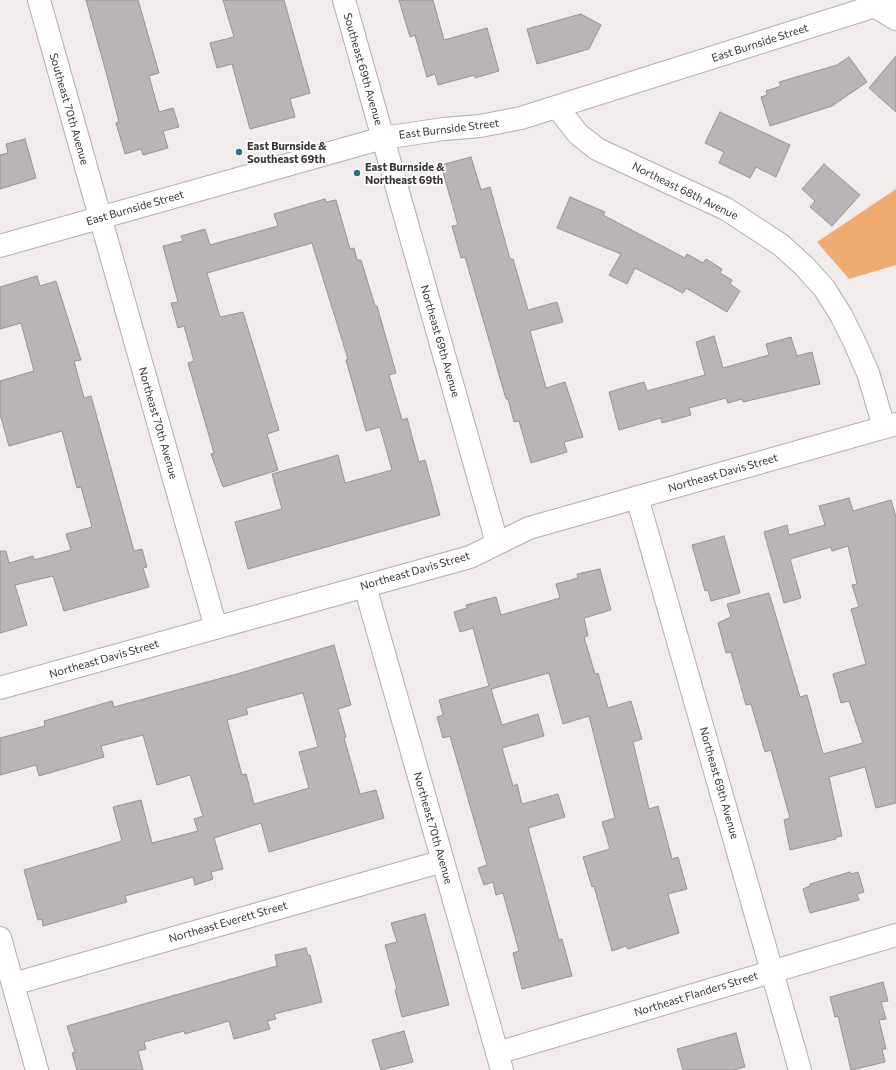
<!DOCTYPE html>
<style>
body{margin:0}
canvas{display:block;background:#f2ebec}
</style>
<canvas width="896" height="1070"></canvas>
<script>
const g = document.querySelector('canvas').getContext('2d');
g.lineJoin = 'round';
function fill(path, color) { g.fillStyle = color; g.fill(path, 'evenodd'); }
const shape = rows => new Path2D(rows.map(r => 'M' + r).join(''));
function strokePath(path, color, width, dash) { g.strokeStyle = color; g.lineWidth = width; g.lineCap = dash ? 'butt' : 'round'; g.setLineDash(dash || []); g.stroke(path); }
function label(font, color, halo, rows, align = 'center') {
  g.font = font + ' Commissioner,sans-serif'; g.lineWidth = 3.5; g.setLineDash([]); g.textBaseline = 'middle'; g.strokeStyle = halo; g.fillStyle = color; for (const [text, x, y, turn = 0] of rows) {
    g.save(); g.translate(x, y); g.rotate((+turn || 0) * Math.PI / 180); g.textAlign = isNaN(turn) ? turn : align; if (halo) g.strokeText(text, 0, 0); g.fillText(text, 0, 0); g.restore();
  }
}
const green = shape([
 [896,189,896,265,849,279,817,242]
]);
const building = shape([
 [86,0,138,0,159,73,149,76,159,112,173,108,179,127,163,131,168,148,143,155,141,149,125,154,116,123,119,122,109,83,86,0],
 [223,0,284,0,310,93,290,99,295,117,250,129,232,64,217,68,210,43,234,37,223,0],
 [399,0,433,0,444,40,487,28,499,71,475,78,475,75,438,85,435,74,427,77,415,35,410,37,399,0],
 [581,14,601,25,589,49,537,64,527,29,581,14],
 [896,56,896,112,869,88,896,56],
 [849,57,867,82,832,106,770,126,761,97,767,95,766,91,781,86,779,82,837,65,849,57],
 [720,112,790,145,776,177,756,167,750,178,719,163,724,152,705,143,720,112],
 [25,139,36,178,0,189,0,155,8,153,6,144,25,139],
 [471,157,481,190,490,187,510,259,513,259,528,310,557,302,563,322,530,331,546,388,565,382,583,437,564,442,567,452,531,463,519,421,514,422,508,399,506,399,465,257,461,258,452,226,458,225,441,165,471,157],
 [824,164,860,195,832,226,810,207,815,201,802,189,824,164],
 [570,197,605,212,603,215,685,258,687,254,703,263,706,259,722,269,720,273,732,280,730,284,740,291,727,312,686,288,683,293,635,268,627,284,609,275,621,254,557,228,570,197],
 [325,199,326,202,336,200,350,249,354,248,357,260,361,260,375,306,377,306,396,373,389,375,402,420,407,418,419,462,425,460,440,515,248,569,235,522,282,509,272,474,338,455,345,483,392,470,380,427,366,431,346,360,348,359,312,243,207,273,220,317,243,312,279,430,267,434,278,470,223,487,211,454,214,453,188,363,194,361,184,326,178,328,171,303,178,302,163,246,183,241,181,236,205,229,210,245,278,226,274,214,325,199],
 [37,276,40,286,56,281,81,360,74,361,84,398,91,396,134,551,142,549,147,567,143,568,149,587,64,611,53,576,15,585,27,625,0,633,0,551,6,551,9,563,33,556,34,560,71,550,66,534,92,527,81,487,77,488,62,431,9,446,0,414,0,381,34,371,21,323,0,329,0,287,37,276],
 [714,336,723,368,769,355,766,344,791,337,797,356,812,352,820,384,743,402,742,399,728,403,726,398,689,408,691,415,662,423,661,418,619,430,609,392,644,382,647,391,705,375,696,342,714,336],
 [849,498,853,511,891,500,896,517,896,803,876,808,865,767,829,777,842,836,836,837,836,839,790,850,784,820,790,818,771,750,765,752,751,704,746,705,731,652,726,653,718,623,731,617,727,604,769,593,800,697,807,695,823,754,863,743,849,701,841,703,833,674,866,664,851,609,859,607,852,585,857,584,848,546,832,551,831,547,790,559,801,598,784,603,764,532,787,525,789,535,825,525,819,506,849,498],
 [724,536,740,593,711,601,708,590,705,591,692,545,724,536],
 [600,569,611,610,584,618,588,636,584,637,595,674,598,673,608,708,631,701,642,739,633,742,649,809,658,806,672,859,678,857,687,889,668,894,679,933,628,949,626,946,612,951,594,886,592,887,583,857,610,849,602,822,615,818,589,716,563,724,549,673,491,689,502,725,538,714,544,736,502,748,513,786,517,784,522,804,558,794,565,817,528,828,559,940,562,939,572,976,522,989,513,953,519,951,503,893,496,895,493,882,484,885,478,868,487,865,450,736,443,738,437,717,443,715,439,700,489,686,473,628,460,632,454,612,467,608,466,605,496,597,501,615,560,598,556,584,578,578,577,574,600,569],
 [334,645,351,705,338,709,346,737,344,738,360,794,376,790,384,818,269,852,261,823,214,838,223,869,211,872,213,879,195,885,193,877,190,878,125,896,127,902,43,926,42,919,38,920,24,870,122,841,113,807,141,800,152,843,198,831,194,819,203,816,190,775,157,785,143,735,101,746,104,757,39,776,36,765,0,775,0,738,45,726,44,721,112,701,114,707,237,674,334,645],
 [303,693,318,747,299,752,309,788,254,804,246,774,242,775,227,720,248,714,246,708,303,693],
 [850,872,851,874,858,872,864,892,857,894,859,900,810,913,803,889,810,886,810,884,850,872],
 [425,914,449,1005,402,1017,395,990,397,989,385,945,397,942,391,923,425,914],
 [306,948,308,955,310,955,322,1002,274,1014,276,1019,267,1021,270,1029,234,1039,229,1021,185,1034,184,1031,144,1042,146,1049,138,1051,143,1070,77,1070,72,1053,75,1052,67,1026,277,966,275,955,306,948],
 [883,982,888,1001,881,1002,886,1019,879,1020,886,1049,882,1049,885,1062,851,1070,838,1016,835,1017,830,997,883,982],
 [404,1031,413,1062,381,1070,372,1040,404,1031],
 [736,1033,745,1067,733,1070,683,1070,677,1049,736,1033]
]);
const street = shape([
 [39,0,216,628],
 [344,0,497,543],
 [874,6,896,19],
 [557,107,578,134,597,149,726,209,781,245,804,266,824,288,841,315,854,341,868,373,884,427],
 [637,497,800,1070],
 [365,586,502,1070],
 [0,688,470,557,529,528,896,424],
 [0,938,37,1070],
 [13,984,443,861],
 [497,1053,896,935]
]);
const secondary = shape([
 [0,246,383,138,444,129,480,126,521,118,894,0]
]);
const markers = [
 [239,152,4,"#2c6d81"],
 [357,173,4,"#2c6d81"]
];
const streetNames = [
 ["East Burnside Street",760,43,-18],
 ["Southeast 69th Avenue",363,69,74],
 ["Southeast 70th Avenue",69,109,74],
 ["East Burnside Street",449,129,-7],
 ["Northeast 68th Avenue",685,191,26],
 ["East Burnside Street",135,208,-16],
 ["Northeast 69th Avenue",440,341,74],
 ["Northeast 70th Avenue",158,423,74],
 ["Northeast Davis Street",723,473,-16],
 ["Northeast Davis Street",415,571,-16],
 ["Northeast Davis Street",104,659,-16],
 ["Northeast 69th Avenue",719,783,74],
 ["Northeast 70th Avenue",433,828,74],
 ["Northeast Everett Street",228,922,-16],
 ["Northeast Flanders Street",696,994,-17]
];
const poiNames = [
 ["East Burnside &",247,146],
 ["Southeast 69th",247,159],
 ["East Burnside &",365,167],
 ["Northeast 69th",365,180]
];
fill(green, '#efac71');
fill(building, '#b9b4b8');
strokePath(building, '#979296', 1);
strokePath(street, '#b4adae', 24);
strokePath(secondary, '#b4adae', 24);
strokePath(street, '#fff', 22);
strokePath(secondary, '#fff', 22);
for (const [x, y, r, color] of markers) { const dot = new Path2D(); dot.arc(x, y, r, 0, 2 * Math.PI); g.fillStyle = color; g.fill(dot); strokePath(dot, '#fff', 1.5); }
label('11px', '#373435', '#fff', streetNames);
label('bold 11px', '#373435', '#fff', poiNames, 'left');
</script>
